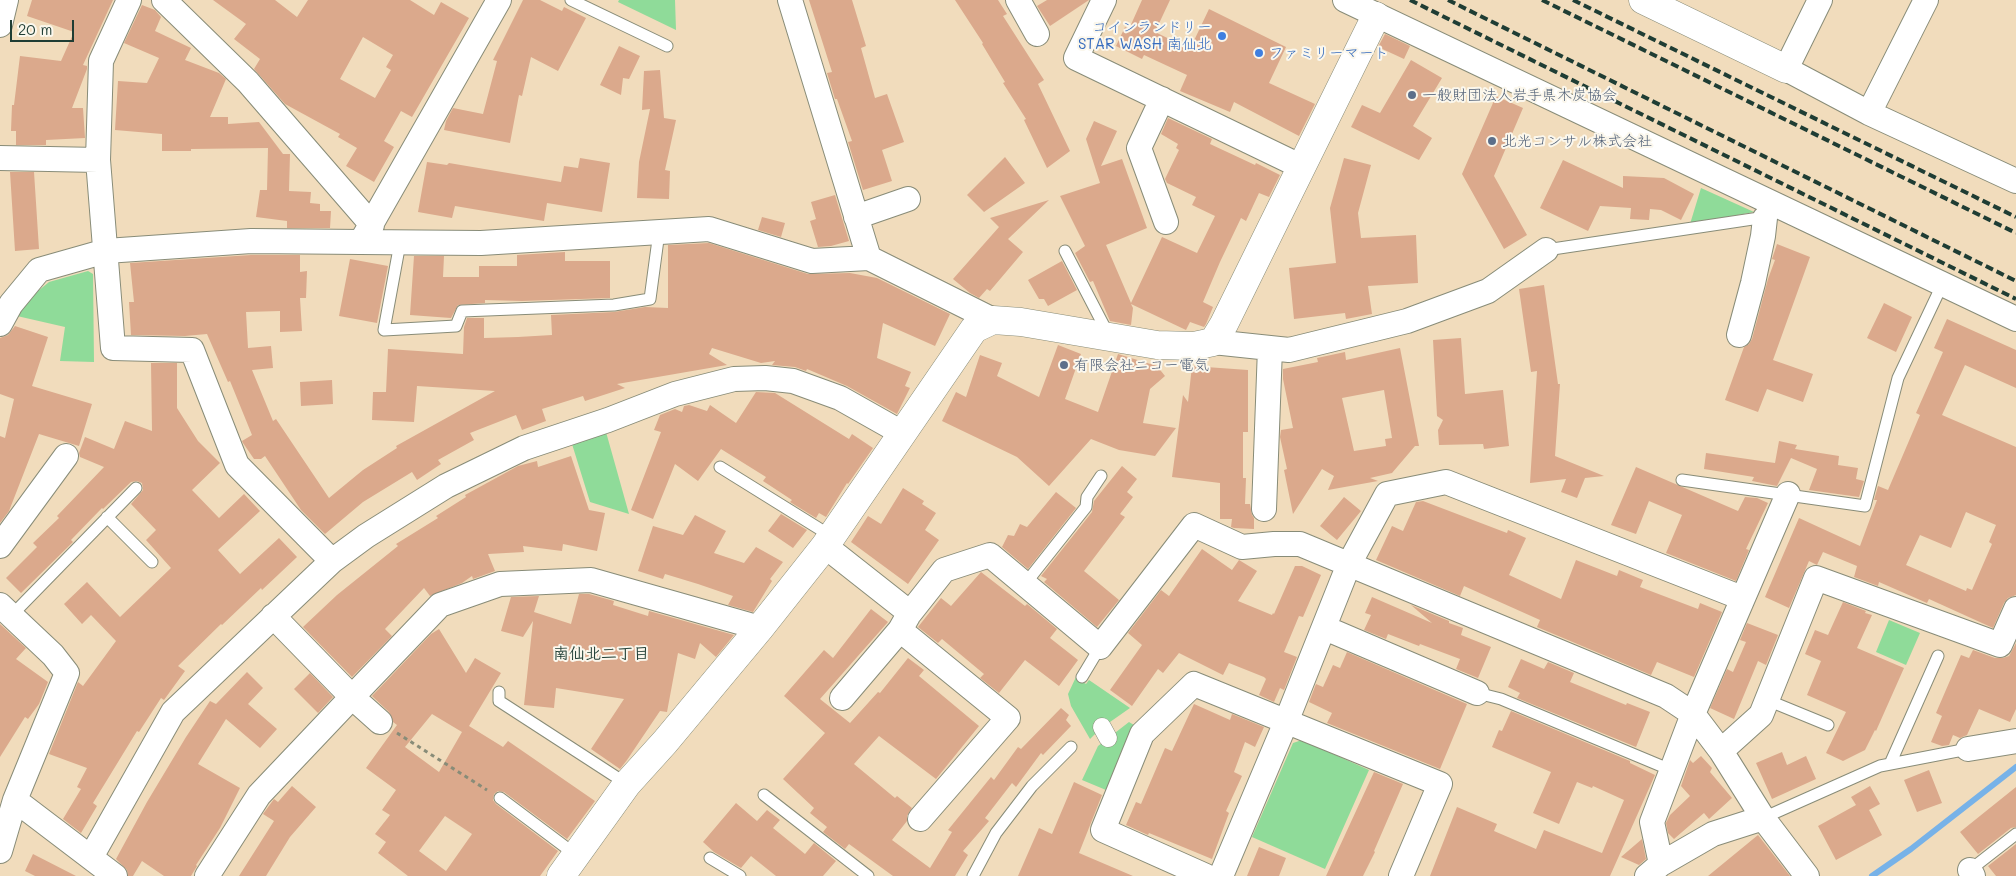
<!DOCTYPE html>
<meta charset="utf-8">
<style>
body{margin:0}
#map{position:relative;width:2016px;height:876px;overflow:hidden;background:#f1dcbc;font-family:Mali,sans-serif}
canvas{display:block}
.scale{position:absolute;left:10px;top:20px;width:64px;height:22px;box-sizing:border-box;border:2px solid #1f3d34;border-top:0;padding-left:6px;font-size:15px;line-height:18px;white-space:nowrap;color:#1f3d34;-webkit-text-stroke:4px #fbf7ec;paint-order:stroke}
</style>
<div id="map">
<canvas width="2016" height="876"></canvas>
<div class="scale">20 m</div>
</div>
<script>
const g = document.querySelector('canvas').getContext('2d');
g.lineJoin = 'round';
function fill(path, color) { g.fillStyle = color; g.fill(path, 'evenodd'); }
const shape = rows => new Path2D(rows.map(r => 'M' + r).join(''));
function strokePath(path, color, width, dash) { g.strokeStyle = color; g.lineWidth = width; g.lineCap = dash ? 'butt' : 'round'; g.setLineDash(dash || []); g.stroke(path); }
function label(font, color, halo, rows, align = 'center') {
  g.font = font + ' Mali,"Klee One",sans-serif'; g.lineWidth = 4; g.setLineDash([]); g.textBaseline = 'middle'; g.strokeStyle = halo; g.fillStyle = color; for (const [text, x, y, turn = 0] of rows) {
    g.save(); g.translate(x, y); g.rotate((+turn || 0) * Math.PI / 180); g.textAlign = isNaN(turn) ? turn : align; if (halo) g.strokeText(text, 0, 0); g.fillText(text, 0, 0); g.restore();
  }
}
const green = shape([
 [619,0,675,0,676,30,618,2],
 [1701,188,1754,212,1690,224],
 [88,271,93,274,94,362,60,361,65,327,17,316,32,296,49,282],
 [606,432,629,514,590,502,572,444],
 [1889,620,1920,633,1906,665,1876,652],
 [1076,677,1086,684,1089,680,1130,708,1100,729,1090,739,1071,706,1068,694],
 [1129,722,1134,725,1106,790,1082,780,1098,746],
 [1302,740,1369,770,1325,869,1252,837,1293,743]
]);
const stream = shape([
 [1872,876,1911,849,2016,767]
]);
const building = shape([
 [32,0,113,0,83,65,87,66,87,69,72,108,83,108,85,138,46,140,46,145,16,145,16,131,11,131,12,105,14,105,20,56,61,61,74,32,27,16],
 [213,0,275,0,297,17,308,0,410,0,434,15,441,2,469,18,412,117,401,111,384,141,394,147,374,182,346,166,357,148,338,137,340,134,285,104,254,69,260,59,234,39,246,24],
 [363,37,393,55,386,67,391,70,375,98,340,79],
 [523,0,540,0,562,11,564,7,586,18,558,71,531,57,522,96,519,95,510,143,444,130,446,121,453,108,483,114,497,61,493,60],
 [809,0,852,0,866,46,861,48,875,98,887,94,904,142,882,150,892,181,863,190,848,142,852,141,837,99,835,99,827,73,832,72],
 [955,0,998,0,1007,14,1003,16,1044,80,1038,84,1070,151,1047,168,1024,120,1026,119,1003,83,1005,82,982,44,983,43],
 [1047,0,1089,0,1050,26,1037,6],
 [1142,0,1170,0,1155,32,1190,49,1209,9,1286,47,1269,83,1315,104,1299,136,1234,102,1230,112,1180,91,1187,75,1144,55,1142,59,1116,46,1125,27,1129,29],
 [142,5,155,10,161,17,155,31,191,48,185,60,219,73,226,79,210,117,228,117,228,124,259,122,283,154,290,154,289,191,311,192,310,203,320,204,320,211,331,211,330,228,287,228,287,221,256,217,260,190,267,190,268,148,191,149,191,151,162,151,162,134,115,130,118,81,147,83,159,58,124,43],
 [1385,34,1410,46,1404,59,1378,47],
 [619,46,640,56,629,79,623,78,621,95,600,85],
 [1411,60,1442,78,1413,126,1432,138,1419,160,1351,127,1362,105,1380,113],
 [660,70,664,118,676,120,665,170,670,171,669,199,637,198,639,162,650,109,642,110,644,71],
 [1496,96,1523,108,1494,176,1527,235,1504,249,1462,174],
 [1168,118,1212,139,1210,144,1255,165,1256,163,1280,175,1269,197,1259,193,1246,221,1241,218,1220,262,1203,302,1213,307,1206,324,1204,327,1190,322,1186,330,1131,304,1133,308,1131,325,1110,321,1093,281,1090,282,1075,253,1085,246,1060,196,1100,183,1086,139,1094,121,1117,131,1101,166,1122,159,1147,228,1106,245,1131,303,1162,237,1197,253,1215,216,1192,205,1196,197,1167,183,1165,179,1179,150,1176,148,1178,144,1161,134],
 [1005,157,1025,183,984,212,967,195],
 [580,158,610,163,602,212,547,203,544,221,455,206,452,218,418,212,427,162,447,165,449,163,561,182,564,166,578,168],
 [1344,158,1371,165,1358,213,1361,238,1416,235,1418,283,1368,286,1372,314,1346,319,1345,313,1294,319,1289,268,1336,263,1330,208],
 [1563,160,1623,188,1623,176,1664,178,1694,194,1681,220,1661,210,1650,209,1649,220,1630,219,1631,208,1600,206,1588,231,1540,208],
 [10,172,34,172,39,249,15,251],
 [835,195,849,241,831,246,818,247,810,221,816,219,811,202],
 [1049,200,1008,239,1023,252,990,291,987,289,979,298,970,293,953,279,999,227,990,218],
 [762,217,785,223,781,237,758,230],
 [709,243,808,274,850,273,877,278,950,314,935,346,883,323,877,358,911,372,905,386,910,388,897,414,847,386,807,369,806,371,795,367,772,365,775,361,761,363,712,348,709,354,727,365,617,384,625,388,585,401,583,396,542,409,546,421,522,430,516,415,470,433,474,440,438,460,441,464,417,480,412,472,363,502,325,534,301,510,265,456,261,459,254,459,243,443,242,441,252,435,230,381,228,382,207,334,185,336,131,335,129,302,134,302,130,263,251,255,300,255,300,272,307,271,306,298,300,298,302,331,280,332,280,311,246,312,248,348,271,346,273,368,252,370,273,421,276,419,329,498,363,470,397,448,396,446,495,391,417,386,414,422,372,420,373,392,386,392,388,349,463,354,464,327,467,318,484,318,484,338,518,337,552,335,551,315,614,312,645,307,668,308,668,245],
 [1777,244,1810,257,1773,360,1813,374,1803,402,1767,389,1758,412,1725,400,1744,347,1749,344,1752,339,1768,279,1775,260,1772,259],
 [565,252,565,261,610,261,610,298,522,301,485,300,485,303,458,305,451,318,410,315,414,256,444,256,443,277,479,277,479,266,517,266,517,255],
 [350,259,388,266,377,323,339,316],
 [1062,261,1077,290,1048,306,1044,299,1039,299,1028,280],
 [1544,285,1558,384,1560,384,1555,456,1604,476,1585,478,1577,498,1561,492,1566,479,1530,483,1537,371,1531,372,1519,289],
 [1884,303,1912,317,1896,352,1867,338],
 [1947,319,2016,350,2016,388,1965,365,1942,415,2016,447,2016,595,2008,598,2004,603,1993,628,1929,599,1927,603,1879,582,1878,586,1854,577,1857,566,1823,552,1817,565,1809,561,1789,608,1765,597,1799,518,1860,546,1877,500,1874,500,1878,486,1888,490,1920,415,1916,413,1943,352,1934,348],
 [1966,512,1996,525,1989,542,1992,544,1972,590,1967,588,1966,591,1906,565,1920,535,1951,548],
 [15,326,48,337,32,386,92,404,79,446,39,434,9,511,0,523,0,436,5,438,14,399,0,394,0,338,8,335],
 [1461,338,1465,394,1503,390,1509,446,1484,449,1483,444,1439,445,1438,430,1443,420,1437,416,1433,340],
 [1058,345,1081,354,1065,399,1098,412,1118,354,1157,366,1165,376,1150,389,1143,423,1176,428,1155,456,1119,450,1091,439,1049,486,1017,457,942,421,956,392,966,397,980,355,1002,363,997,376,1039,397],
 [1400,348,1419,446,1415,446,1392,473,1370,478,1378,481,1328,490,1334,476,1322,469,1293,514,1284,470,1287,469,1280,437,1281,430,1293,428,1283,379,1283,369,1318,362,1317,358,1345,352,1346,360],
 [1384,390,1392,438,1385,439,1386,446,1354,451,1342,398],
 [151,363,177,363,177,408,198,441,220,463,192,490,219,518,244,494,260,511,218,550,240,574,279,538,297,557,262,590,261,588,222,625,221,624,178,666,185,671,164,700,161,698,139,732,137,731,93,803,97,806,81,833,63,819,81,789,77,787,87,768,49,754,78,682,83,686,116,641,91,615,82,624,64,604,87,582,120,617,171,568,146,540,156,530,131,504,143,490,142,483,137,481,131,482,103,509,102,508,71,540,73,542,21,593,6,578,37,547,33,543,59,518,57,516,104,467,80,457,79,453,85,437,114,449,125,421,152,431],
 [1192,366,1248,370,1248,432,1243,432,1243,478,1246,478,1245,504,1250,504,1252,515,1254,518,1254,529,1234,528,1231,527,1232,519,1220,519,1220,483,1172,477,1183,395,1188,402],
 [332,380,333,404,301,406,300,382],
 [756,392,775,393,849,439,852,434,873,448,848,484,847,483,826,517,819,513,816,518,790,502,792,500,763,481,766,477,721,449,698,481,675,464,653,519,631,510,661,432,654,430,660,415,675,409,682,412,684,406,689,405,707,411,710,405,736,423],
 [1779,441,1797,445,1795,449,1839,456,1838,465,1858,468,1856,479,1864,481,1859,497,1809,490,1817,469,1791,458,1777,486,1752,481,1754,477,1704,469,1706,453,1775,463],
 [571,456,589,510,605,513,597,551,563,544,562,551,523,546,524,552,488,554,495,571,473,579,472,576,462,583,430,596,424,588,385,629,392,636,352,677,303,627,337,595,398,546,396,544,438,518,436,516,466,497,465,495,518,466,537,461,538,467],
 [1122,466,1137,479,1127,492,1133,497,1120,514,1125,517,1084,571,1119,600,1097,627,1044,582,1047,579,1041,576,1092,512,1094,501],
 [1636,467,1738,511,1745,497,1757,498,1768,503,1746,549,1749,550,1736,581,1666,553,1682,515,1649,501,1636,534,1611,525],
 [903,488,924,501,922,504,936,513,925,530,939,540,908,584,851,542,868,516,881,524],
 [1056,492,1076,508,1028,569,1002,547,1008,535,1014,536,1020,524,1027,527],
 [1344,497,1361,511,1337,540,1320,526],
 [1423,501,1507,533,1508,530,1526,538,1509,575,1561,599,1576,560,1617,576,1619,570,1643,580,1640,587,1698,609,1700,603,1722,612,1694,677,1657,662,1651,675,1537,627,1540,620,1464,586,1460,596,1376,560,1392,526,1403,531,1416,502],
 [781,514,807,530,793,548,768,531],
 [695,515,726,531,714,553,744,563,756,547,783,562,770,579,772,581,753,612,728,605,733,596,698,584,665,574,663,579,638,571,653,526,683,535],
 [1202,549,1232,570,1239,560,1257,571,1238,601,1272,615,1273,613,1274,614,1295,566,1302,566,1321,575,1303,617,1299,616,1284,652,1297,657,1284,690,1280,688,1274,702,1259,695,1266,679,1264,677,1229,663,1223,675,1179,653,1163,673,1158,669,1132,706,1110,690,1142,645,1128,633,1161,590,1169,596],
 [981,572,1025,606,1027,604,1057,629,1050,638,1078,660,1059,686,1025,660,999,693,980,678,984,674,942,639,938,643,918,627,941,598,951,606],
 [579,594,589,594,614,601,613,605,648,616,649,611,734,635,716,657,700,643,695,659,678,653,667,712,660,711,627,760,620,769,591,749,624,699,556,688,554,708,524,705,533,621,523,637,501,631,511,597,539,596,534,612,571,624],
 [1372,597,1432,623,1411,605,1449,621,1449,623,1463,628,1461,635,1491,647,1478,678,1456,669,1460,659,1420,644,1419,646,1388,634,1386,639,1364,630,1371,615,1365,613],
 [1843,602,1866,611,1865,613,1872,615,1857,648,1904,668,1876,731,1875,730,1865,750,1843,761,1826,753,1846,712,1807,695,1821,661,1805,654,1815,630,1828,635],
 [871,609,888,622,820,699,850,723,878,692,880,693,908,658,924,670,919,676,979,726,936,779,879,736,854,764,895,798,897,796,912,808,907,816,907,821,892,840,930,868,952,832,948,830,991,777,994,780,1018,747,1021,749,1061,708,1069,715,1066,720,1071,726,1043,755,1041,753,1016,787,1012,783,985,818,989,821,963,851,968,855,955,876,893,876,849,844,845,849,823,832,827,827,810,813,814,808,783,779,825,733,784,696,824,650,833,658],
 [1747,623,1778,635,1766,665,1758,661,1734,719,1710,708,1727,669,1733,672,1746,642,1740,640],
 [0,624,26,648,16,659,48,682,39,704,28,719,25,717,0,757],
 [439,629,466,673,475,658,501,673,469,726,503,747,508,741,595,801,567,839,504,792,498,791,494,794,493,800,496,804,558,851,540,876,408,876,378,853,386,842,375,834,390,815,382,810,396,790,366,768,397,725,393,722,389,712,372,696,431,634],
 [432,714,462,732,439,772,405,747],
 [445,816,472,834,446,871,419,851],
 [2016,643,2016,709,2010,722,1979,709,1967,735,1960,738,1953,735,1949,745,1942,746,1931,742,1942,716,1936,713,1961,655,1969,658,1973,650,1995,658,2003,658,2009,656],
 [1347,652,1467,704,1440,769,1327,723,1332,713,1309,702,1316,684,1323,687,1333,665,1340,668],
 [1521,659,1544,669,1548,662,1574,673,1570,682,1626,705,1627,703,1650,712,1636,747,1517,698,1520,693,1508,687],
 [247,672,263,688,248,704,277,729,260,748,226,719,198,764,240,788,220,828,196,865,197,866,191,876,164,876,142,861,133,876,128,876,127,870,116,859,147,802,186,737,210,701,216,704],
 [310,673,333,697,318,713,294,689],
 [1194,704,1230,720,1232,714,1264,727,1255,747,1245,742,1234,772,1242,776,1226,811,1229,813,1212,859,1149,833,1148,835,1126,825,1136,802,1141,804,1165,748,1172,751],
 [1511,711,1630,761,1630,763,1655,775,1610,876,1430,876,1457,807,1497,824,1494,831,1536,849,1544,830,1602,853,1624,800,1593,786,1592,788,1577,782,1559,824,1533,813,1551,772,1492,747,1499,730,1502,731],
 [1782,752,1787,765,1806,756,1816,779,1772,799,1756,763],
 [1701,756,1712,768,1710,772,1732,798,1709,819,1704,813,1674,839,1668,833,1666,823,1670,815,1690,796,1681,786,1690,760,1693,763],
 [1929,770,1942,803,1917,812,1904,780],
 [1374,772,1403,784,1374,851,1375,852,1363,876,1326,876],
 [1074,782,1102,795,1079,853,1133,876,1018,876,1039,828,1052,834],
 [292,786,316,807,290,837,266,876,239,876,274,821,263,814,274,799,278,802],
 [1870,786,1880,804,1869,810,1882,835,1836,860,1818,826,1856,805,1851,797],
 [2016,787,2016,827,2011,828,1978,854,1960,832],
 [736,803,757,821,767,810,780,820,773,828,805,854,814,843,836,861,823,876,776,876,751,856,741,868,714,852,703,842],
 [1758,835,1790,876,1708,876],
 [1642,839,1646,859,1639,865,1621,857],
 [2016,844,2016,876,1996,876,1988,866],
 [1259,847,1286,858,1279,876,1247,876],
 [33,854,76,876,35,876,25,871]
]);
const path = shape([
 [397,733,487,790]
]);
const service = shape([
 [571,0,667,46],
 [400,243,384,330,456,326,462,311,614,305,650,299,659,232],
 [1546,250,1766,217],
 [1065,251,1104,326,1104,335],
 [720,467,831,536],
 [1682,480,1865,506,1898,378,1942,285],
 [107,517,152,562],
 [1025,584,1086,507,1087,497,1101,476],
 [11,616,136,488],
 [1082,677,1100,647],
 [499,692,499,701,627,784],
 [1477,693,1501,699,1671,770],
 [1767,700,1828,725],
 [1890,764,1938,656],
 [764,795,868,876],
 [500,798,576,855],
 [1763,818,1880,766,1968,749],
 [710,858,740,876],
 [1970,870,2016,834],
 [973,876,996,833,1032,786,1071,747]
]);
const pedestrian = shape([
 [1102,727,1108,738]
]);
const minor = shape([
 [129,0,101,61,98,160,113,348,192,350,237,465,332,561,366,536,446,486,524,448,608,420,675,394,734,379,765,378,793,381,840,398,902,433],
 [164,0,248,82,372,225],
 [790,0,869,258],
 [1018,0,1037,34],
 [1104,0,1076,58,1302,167],
 [1345,0,2016,319],
 [1820,0,1786,69,1869,113,2016,181],
 [0,25,6,0],
 [1162,99,1139,148,1166,222],
 [1869,113,1926,0],
 [0,158,98,160],
 [856,217,908,199],
 [361,242,481,243,709,229,812,261,869,258,993,320],
 [0,324,11,304,39,270,106,251,251,241,361,242,499,0],
 [1739,335,1753,283,1763,236,1765,218],
 [1213,342,1289,350,1407,321,1488,291,1546,250],
 [1264,509,1270,348],
 [0,546,66,456],
 [825,546,910,613,944,570,990,555,1100,647,1194,525,1242,547,1274,544,1300,544,1666,696,1693,714,1721,751,1763,818,1807,876],
 [0,605,53,655,67,673,15,800],
 [273,616,352,697,440,605,500,584,591,580,760,628],
 [1325,628,1477,693],
 [900,630,1008,718,920,819],
 [842,698,900,630,908,616],
 [1968,749,2016,741],
 [1721,751,1761,715,1816,578,2000,645,2016,609],
 [0,851,15,800,115,876],
 [91,857,173,712,332,561],
 [1661,864,1652,822,1693,714,1788,494],
 [1970,870,1973,876],
 [207,876,259,795,352,697,380,722],
 [1206,876,1103,830,1142,734,1194,684,1440,784,1401,876],
 [1221,876,1286,722,1349,564,1387,494,1446,482,1742,598],
 [1647,876,1661,864,1713,834,1763,818]
]);
const tertiary = shape([
 [1643,0,1786,69],
 [561,876,627,784,665,742,760,628,825,546,974,329,993,320,1021,322,1157,345,1194,346,1213,342,1224,324,1376,16]
]);
const rail = shape([
 [1410,0,2016,299],
 [1448,0,2016,281],
 [1542,0,2016,233],
 [1573,0,2016,217]
]);
const markers = [
 [1222,36,5,"#3f7fe0"],
 [1259,53,5,"#3f7fe0"],
 [1412,95,5,"#5c6f8a"],
 [1492,141,5,"#5c6f8a"],
 [1064,365,5,"#5c6f8a"]
];
const shopNames = [
 ["コインランドリー",1212,27],
 ["STAR WASH 南仙北",1212,44],
 ["ファミリーマート",1269,53,"left"]
];
const serviceNames = [
 ["一般財団法人岩手県木炭協会",1422,95],
 ["北光コンサル株式会社",1502,141],
 ["有限会社ニコー電気",1074,365]
];
const neighbourhoodNames = [
 ["南仙北二丁目",601,654]
];
fill(green, '#8fdb99');
strokePath(stream, '#77b2e8', 6);
fill(building, '#dba98c');
strokePath(service, '#888c78', 13);
strokePath(pedestrian, '#888c78', 19);
strokePath(minor, '#888c78', 26);
strokePath(tertiary, '#888c78', 29);
strokePath(path, '#888c78', 3, [4, 4]);
strokePath(service, '#fff', 11);
strokePath(pedestrian, '#fff', 18);
strokePath(minor, '#fff', 24);
strokePath(tertiary, '#fff', 28);
strokePath(rail, '#1f3d34', 4, [8, 4]);
for (const [x, y, r, color] of markers) { const dot = new Path2D(); dot.arc(x, y, r, 0, 2 * Math.PI); g.fillStyle = color; g.fill(dot); strokePath(dot, '#fbf7ec', 2); }
label('15px', '#366cbe', '#fbf7ec', shopNames, 'right');
label('15px', '#4e5e75', '#fbf7ec', serviceNames, 'left');
label('bold 16px', '#1f3d34', '#fbf7ec', neighbourhoodNames);
</script>
